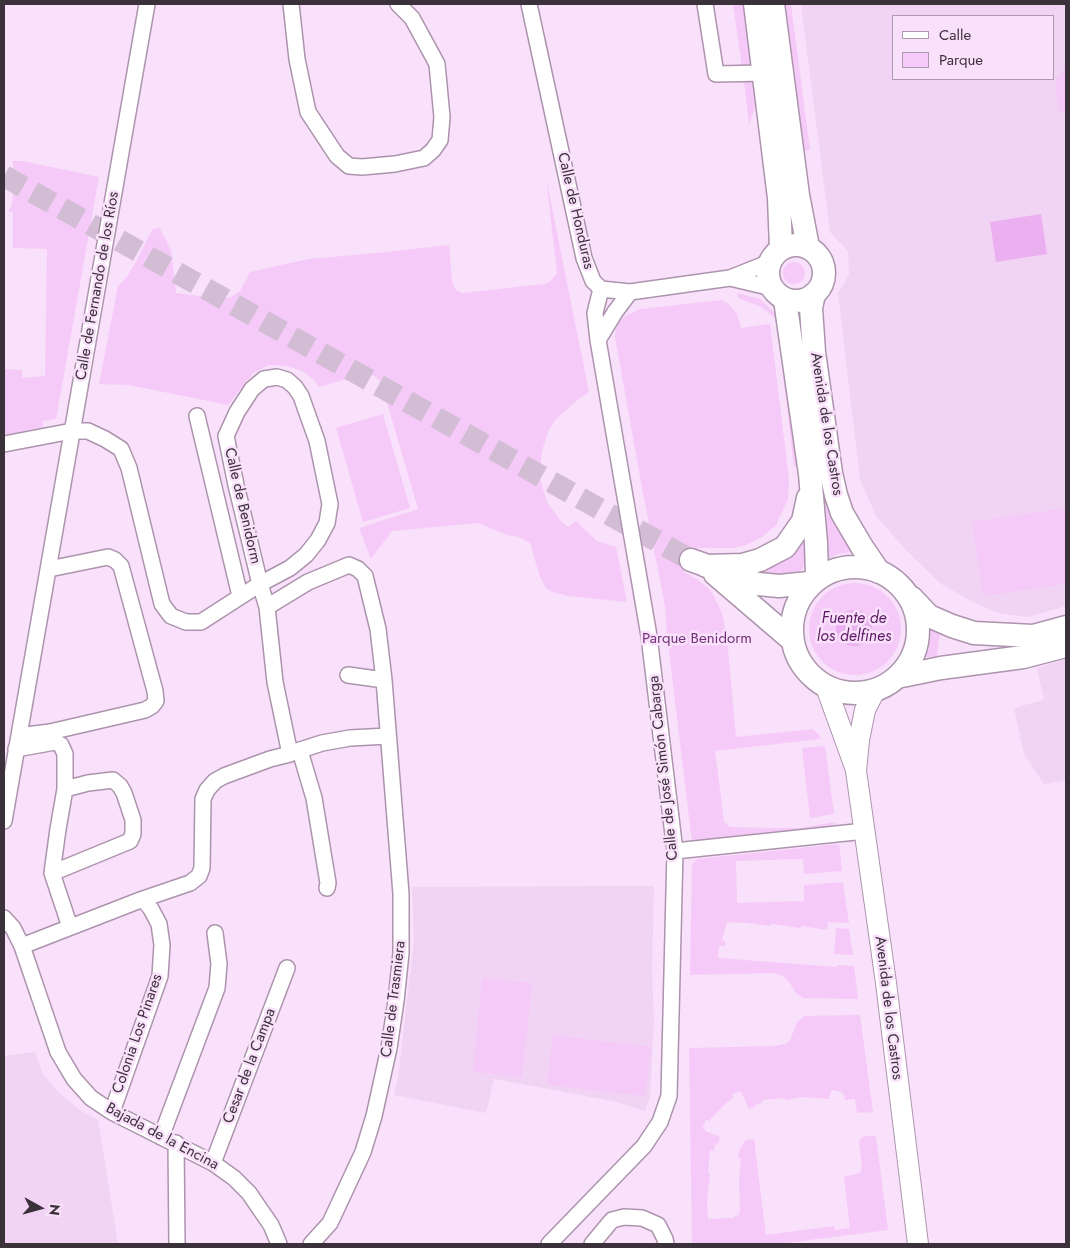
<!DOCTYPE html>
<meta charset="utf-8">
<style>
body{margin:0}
#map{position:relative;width:1070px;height:1248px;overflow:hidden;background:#f9e0fb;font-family:Jost,sans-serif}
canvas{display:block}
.frame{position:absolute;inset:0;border:5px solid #3b313b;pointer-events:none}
.legend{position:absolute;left:892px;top:15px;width:162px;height:65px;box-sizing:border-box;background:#f9e0fb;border:1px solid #ad9aae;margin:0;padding:6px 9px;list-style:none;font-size:15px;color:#3b313b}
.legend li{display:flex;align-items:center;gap:10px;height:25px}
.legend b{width:25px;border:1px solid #ad9aae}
.north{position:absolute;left:15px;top:1183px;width:50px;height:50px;-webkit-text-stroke:4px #f9e0fb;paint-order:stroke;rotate:97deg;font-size:14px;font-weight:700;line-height:20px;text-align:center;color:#3b313b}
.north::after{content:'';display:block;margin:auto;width:18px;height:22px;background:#3b313b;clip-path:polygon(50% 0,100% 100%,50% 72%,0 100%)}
</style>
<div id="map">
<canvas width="1070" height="1248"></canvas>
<div class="frame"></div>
<ul class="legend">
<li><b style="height:6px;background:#fff"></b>Calle</li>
<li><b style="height:14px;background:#f5caf8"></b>Parque</li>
</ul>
<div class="north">N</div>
</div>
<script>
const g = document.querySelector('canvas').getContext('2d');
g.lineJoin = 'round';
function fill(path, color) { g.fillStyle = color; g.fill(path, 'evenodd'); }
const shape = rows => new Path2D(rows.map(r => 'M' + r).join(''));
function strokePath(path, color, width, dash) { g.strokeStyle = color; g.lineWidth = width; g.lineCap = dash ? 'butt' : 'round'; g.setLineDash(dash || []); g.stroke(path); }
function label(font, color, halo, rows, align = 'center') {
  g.font = font + ' Jost,sans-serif'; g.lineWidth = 5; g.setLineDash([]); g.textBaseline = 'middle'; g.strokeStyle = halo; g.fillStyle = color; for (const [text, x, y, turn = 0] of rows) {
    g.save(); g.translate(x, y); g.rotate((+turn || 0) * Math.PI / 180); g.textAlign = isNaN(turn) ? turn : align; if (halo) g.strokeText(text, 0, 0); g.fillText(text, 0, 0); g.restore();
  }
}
const built = shape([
 [801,4,1066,4,1066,606,1028,617,1002,614,975,603,941,584,906,550,876,516,860,479,838,293,849,275,848,251,830,232],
 [894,16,1054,16,1054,79,894,79],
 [1066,660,1066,780,1044,784,1024,754,1014,708,1044,700,1037,668],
 [654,886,652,969,654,1022,650,1097,645,1111,613,1101,494,1079,486,1113,394,1095,398,1078,414,941,412,887],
 [35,1052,43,1074,58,1092,80,1110,98,1120,118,1244,4,1244,4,1056]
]);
const green = shape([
 [733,4,743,4,751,66,742,67],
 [782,4,791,4,810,150,801,151],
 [1066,63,1066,111,1059,113,1055,79,1061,73],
 [753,80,756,105,749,124,744,81],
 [13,161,23,161,99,177,56,419,43,421,43,427,4,435,4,369,22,370,22,378,45,376,47,249,13,248,13,212,8,211,11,207,13,199],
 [546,178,589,392,576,401,555,420,548,432,542,451,540,479,547,502,560,520,568,527,576,521,597,541,616,547,627,602,568,596,553,592,546,588,540,577,530,543,525,540,516,536,510,536,478,523,392,531,371,559,359,528,418,509,381,382,376,377,371,375,364,374,319,387,312,378,302,371,288,366,269,365,253,373,228,405,129,385,99,384,118,286,126,278,135,264,152,230,159,227,171,250,176,293,224,299,231,297,240,291,250,272,309,259,377,253,449,245,452,280,455,289,462,293,544,284,550,282,557,273],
 '783 273a11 11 0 1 1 22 0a11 11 0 1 1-22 0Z',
 [737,293,760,299,776,314,799,466,794,467,777,325,775,319,767,311,759,306,738,298],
 [722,300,730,305,737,314,741,328,770,324,789,479,788,499,776,525,762,537,746,545,734,548,698,548,684,572,698,580,711,591,722,613,727,639,736,737,813,729,819,735,820,739,715,751,724,821,730,827,773,828,800,828,835,822,836,828,692,842,667,635,665,606,642,488,615,337,616,329,618,323,624,317,640,309],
 [383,414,410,508,363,522,336,428],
 [823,479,842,535,852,552,837,554,827,559,827,535,820,480],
 [1066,508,1066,584,983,596,972,522],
 [806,527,806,550,803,569,787,576,761,577,761,567],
 '809 629a46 46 0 1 1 92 0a46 46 0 1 1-92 0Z',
 [930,629,940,633,937,657,926,657],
 [825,746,834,814,810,818,802,748],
 [839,844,842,871,804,874,803,859,736,861,737,903,804,901,804,885,843,882,849,923,828,922,827,930,801,926,801,928,771,924,770,926,741,922,741,923,727,922,722,940,725,941,725,946,719,946,718,958,837,967,837,965,854,966,858,999,803,998,795,992,790,983,783,976,774,973,690,975,692,864,697,859],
 [836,928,849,929,853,955,834,954],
 [482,978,532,983,522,1077,473,1072],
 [860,1015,873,1112,857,1113,855,1099,845,1100,844,1095,841,1092,834,1090,831,1091,829,1099,803,1097,785,1100,785,1098,762,1100,762,1103,755,1105,755,1107,749,1109,742,1094,743,1092,741,1093,740,1091,732,1095,733,1098,724,1105,709,1121,706,1120,702,1128,705,1129,705,1131,720,1137,718,1144,716,1143,714,1151,710,1150,708,1173,710,1174,707,1201,708,1219,733,1218,734,1216,739,1215,739,1211,740,1211,739,1181,741,1159,738,1158,738,1156,741,1147,746,1140,754,1139,766,1235,834,1226,835,1230,850,1228,844,1177,860,1173,862,1166,859,1143,860,1139,865,1136,876,1136,888,1230,778,1244,692,1244,689,1048,775,1046,785,1044,790,1040,797,1022,804,1016],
 [553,1035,651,1047,645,1096,547,1085]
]);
const water = shape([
 [1041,214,1047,254,996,262,990,222],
 '836 628a18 18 0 1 1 36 0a18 18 0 1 1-36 0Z'
]);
const primaryTunnel = shape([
 [4,176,691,560]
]);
const minor = shape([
 [291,4,297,59,308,112,337,156,349,166,362,167,395,164,424,158,433,150,440,140,442,117,437,64,412,18,398,4],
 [529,4,584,258,593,281,601,289,630,292,730,278,770,262],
 [705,4,716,74,765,73],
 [730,278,772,288],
 [598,340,615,312,630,292],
 [277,377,287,380,295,387,301,396,317,441,330,504,327,523,318,540,306,555,290,568,260,584,236,485,226,436,237,412,252,389,264,379,277,377],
 [197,416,240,596],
 [4,444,72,431,88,431,105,439,121,449,129,468,162,604,171,616,186,622,201,622,260,584,267,607,275,682,290,754,270,759,224,776,215,781,207,790,203,799,202,868,199,876,190,883,143,899,22,946],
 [267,607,308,582,349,565,358,569,365,576,378,629,384,680,401,894,401,953,396,1001,389,1048,374,1116,363,1152,330,1223,311,1244],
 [348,675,384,680],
 [19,736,50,732,145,710,152,706,156,701,155,691,121,566,115,560,108,557,49,569],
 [16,749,55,742,61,745,65,754,65,789,58,829,52,873,70,927],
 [300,751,314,798,328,883,327,888],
 [291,753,322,743,350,738,388,736],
 [4,821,147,4],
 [675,851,865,831],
 [52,873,130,841,133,834,133,820,124,793,120,786,113,780,88,783,65,789],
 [4,918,13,928,22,946,58,1052,74,1079,91,1098,112,1112,213,1163,234,1178,249,1193,262,1212,271,1225,279,1244],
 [112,1112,160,976,162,945,159,924,151,909,143,899],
 [161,1137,217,988,219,964,215,933],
 [176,1143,177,1244],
 [213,1163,287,968],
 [549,1244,644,1146,660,1122,669,1096,675,851,649,636,598,340,595,313,601,289],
 [592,1244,612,1220,624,1217,642,1218,658,1225,665,1239,666,1244]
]);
const secondary = shape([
 [826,687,855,767],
 [874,692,865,710,859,740,856,771,886,983,918,1244]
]);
const primary = shape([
 [755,4,779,198,781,248],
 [773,4,798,195,808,247],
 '768 273a28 28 0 1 1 56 0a28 28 0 1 1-56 0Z',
 [814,294,811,308,814,352,831,473,836,495,842,513,862,547,879,572],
 [785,300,810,474,816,543,817,576],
 [691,560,758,584,779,586,809,583],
 [706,566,742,565,760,560,785,547,803,521,808,498],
 '792 630a63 63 0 1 1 126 0a63 63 0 1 1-126 0Z',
 [715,574,792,640],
 [912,598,929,616,952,626,974,633,1033,636,1066,627],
 [897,677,941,668,1023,657,1066,646]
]);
const streetNames = [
 ["Calle de Honduras",575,211,77],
 ["Calle de Fernando de los Ríos",98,286,-80],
 ["Avenida de los Castros",826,424,81],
 ["Calle de Benidorm",242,506,77],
 ["Calle de José Simón Cabarga",664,768,-96],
 ["Calle de Trasmiera",394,999,-83],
 ["Avenida de los Castros",888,1008,83],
 ["Colonia Los Pinares",138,1034,-71],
 ["Cesar de la Campa",250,1066,-69],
 ["Bajada de la Encina",162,1137,28]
];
const parkNames = [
 ["Parque Benidorm",697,639]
];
const waterNames = [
 ["Fuente de",854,619],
 ["los delfines",854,637]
];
fill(built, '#f1d3f3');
fill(green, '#f5caf8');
fill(water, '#ebb0ef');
strokePath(primaryTunnel, '#d3bdd5', 22, [22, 11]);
strokePath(minor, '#ac94ad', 18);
strokePath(secondary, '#ac94ad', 22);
strokePath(primary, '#ac94ad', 25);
strokePath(minor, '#fff', 15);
strokePath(secondary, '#fff', 20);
strokePath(primary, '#fff', 22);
label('15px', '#3b313b', '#f9e0fb', streetNames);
label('15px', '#74317b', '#f9e0fb', parkNames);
label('italic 16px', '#5e1b65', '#f9e0fb', waterNames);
</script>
